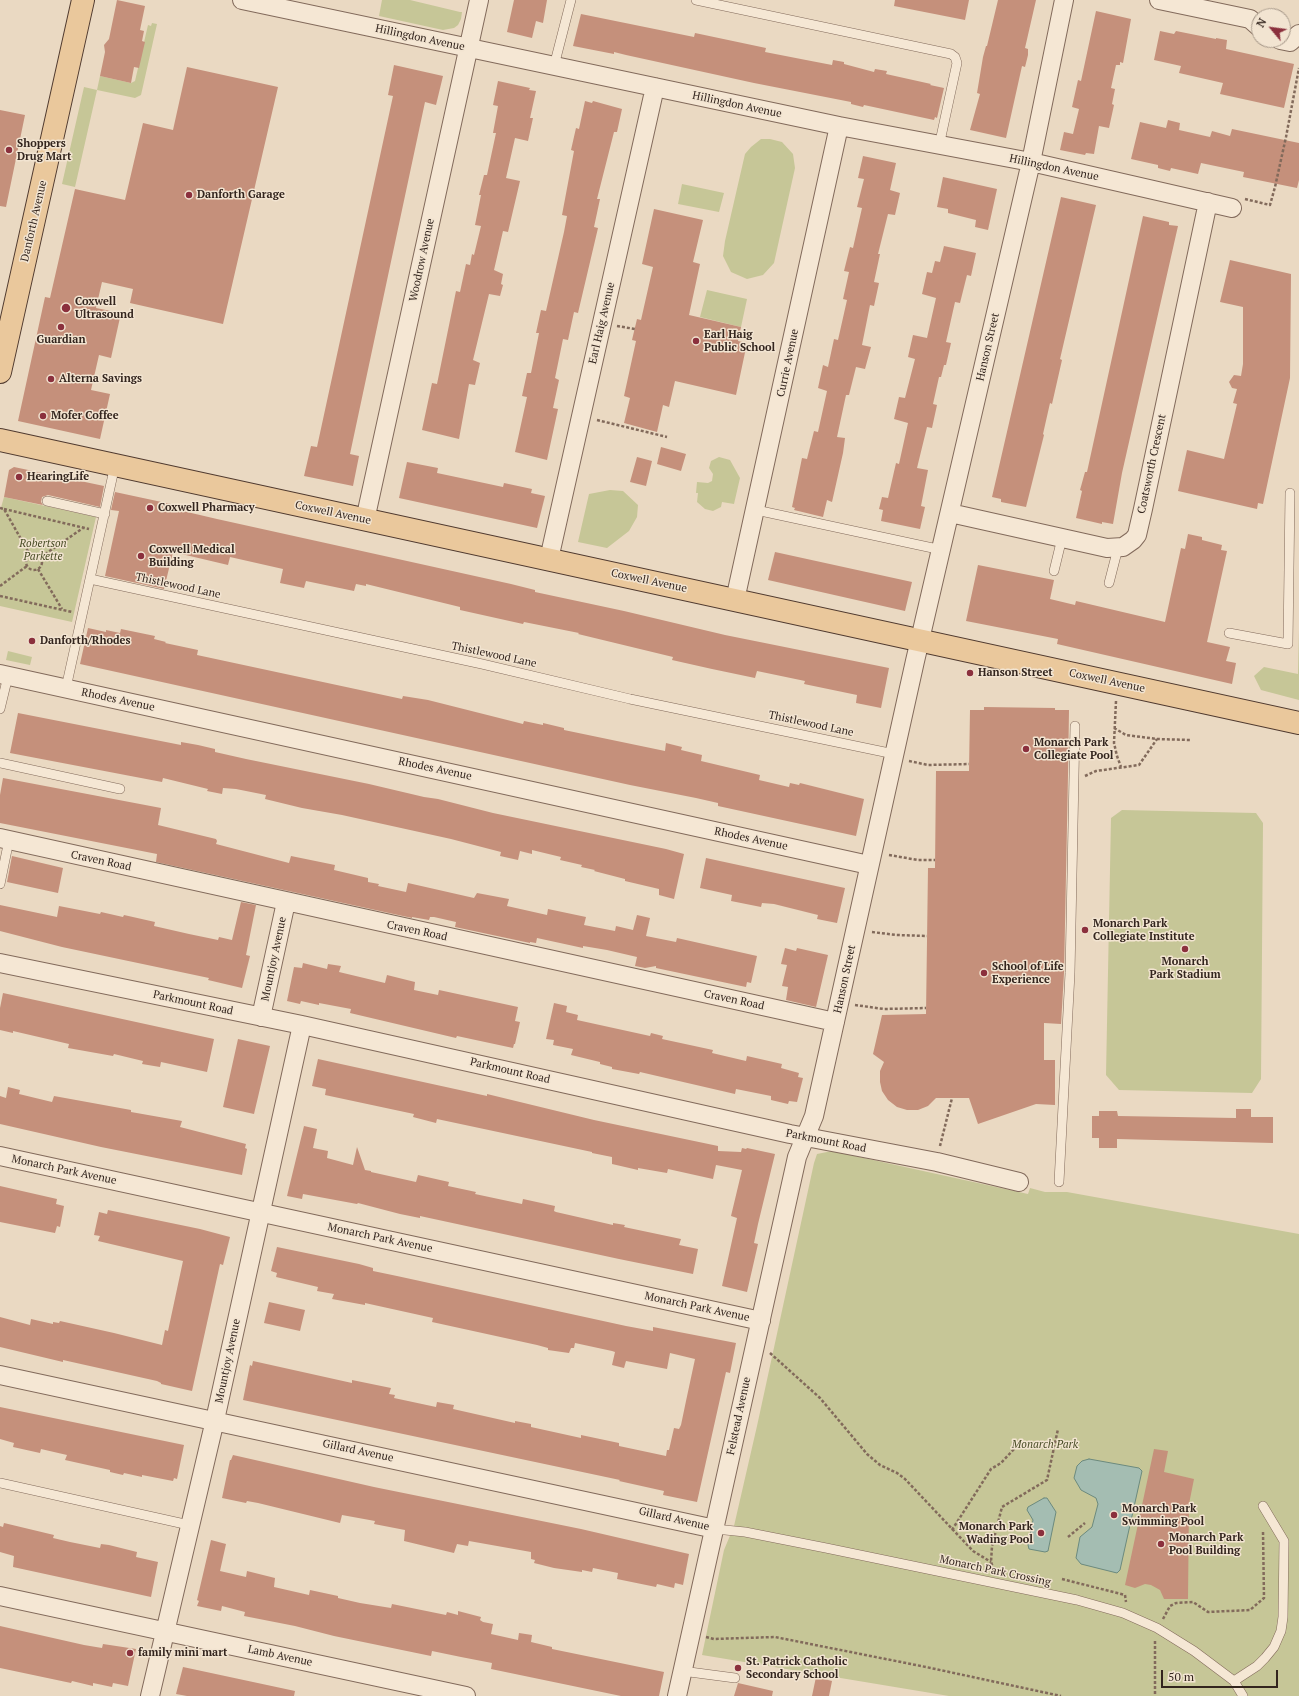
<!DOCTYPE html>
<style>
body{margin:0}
#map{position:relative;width:1299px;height:1696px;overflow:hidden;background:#ead9c2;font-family:"PT Serif",serif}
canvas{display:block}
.north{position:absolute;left:1251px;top:8px;width:40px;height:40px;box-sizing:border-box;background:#f2e4d1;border:1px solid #a69889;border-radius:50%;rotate:299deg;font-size:11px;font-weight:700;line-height:16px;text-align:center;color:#33251e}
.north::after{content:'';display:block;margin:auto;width:14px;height:18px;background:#8b303d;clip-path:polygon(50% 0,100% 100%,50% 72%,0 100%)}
.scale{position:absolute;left:1161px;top:1670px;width:117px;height:18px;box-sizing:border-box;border:2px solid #33251e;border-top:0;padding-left:5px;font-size:12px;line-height:14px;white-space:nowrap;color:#33251e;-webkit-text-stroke:3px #f2e4d1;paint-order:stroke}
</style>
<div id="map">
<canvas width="1299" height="1696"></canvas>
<div class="north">N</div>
<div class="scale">50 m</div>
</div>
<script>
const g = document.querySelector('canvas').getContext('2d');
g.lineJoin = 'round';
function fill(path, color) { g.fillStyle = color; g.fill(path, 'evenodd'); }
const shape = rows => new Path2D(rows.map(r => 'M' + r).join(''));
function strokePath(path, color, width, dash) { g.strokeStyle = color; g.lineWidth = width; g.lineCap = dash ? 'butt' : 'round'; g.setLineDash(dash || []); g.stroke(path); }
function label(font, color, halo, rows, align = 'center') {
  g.font = font + ' "PT Serif",serif'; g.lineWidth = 3; g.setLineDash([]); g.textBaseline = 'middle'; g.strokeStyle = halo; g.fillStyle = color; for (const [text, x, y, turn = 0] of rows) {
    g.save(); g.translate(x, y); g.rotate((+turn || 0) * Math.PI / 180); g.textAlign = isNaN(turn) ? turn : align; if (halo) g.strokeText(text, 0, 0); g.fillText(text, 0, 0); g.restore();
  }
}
const green = shape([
 [382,0,410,0,460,12,462,12,461,19,458,25,454,28,443,30,379,16],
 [152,23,157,24,141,95,135,98,97,90,75,187,62,184,84,87,97,90,100,76,131,83,135,81,148,25,151,26],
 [761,139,770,139,782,142,793,154,795,168,774,263,763,275,747,279,731,272,723,256,725,241,745,154,751,147],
 [682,184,724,193,719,212,678,204],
 [707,290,747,299,741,327,700,317],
 [719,457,730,460,740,478,734,504,722,502,721,507,713,511,705,509,697,502,698,493,696,493,697,482,708,483,712,481,713,474,709,468,711,461],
 [610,490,623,491,638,505,637,517,629,531,607,548,578,542,589,494],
 [4,497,96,517,72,622,0,606,0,511],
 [1299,630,1299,700,1261,690,1254,676,1264,667,1298,674],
 [8,651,32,657,30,665,6,660],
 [1122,810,1256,813,1263,823,1261,1079,1252,1093,1119,1090,1106,1075,1111,818],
 [832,1151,1028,1194,1030,1188,1045,1192,1067,1192,1299,1234,1299,1696,949,1696,702,1655,724,1550,734,1526,757,1426,814,1163,817,1154]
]);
const water = shape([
 [1089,1459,1139,1468,1142,1471,1120,1570,1117,1573,1081,1564,1076,1558,1080,1537,1092,1527,1098,1504,1096,1498,1081,1490,1074,1478,1077,1466,1082,1461,1089,1459],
 [1044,1498,1047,1498,1056,1512,1048,1551,1045,1552,1029,1549,1028,1545,1033,1520,1027,1510,1028,1507,1044,1498]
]);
const building = shape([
 [117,0,145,6,140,30,144,31,142,41,145,42,139,68,134,67,131,83,100,76,105,52,104,45,109,39],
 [514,0,547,0,543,23,536,21,532,38,507,32],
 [895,0,969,0,965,20,894,6],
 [998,0,1036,0,1025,48,1028,49,1028,55,1025,67,1022,66,1006,138,970,130,980,94,977,93,983,57,986,46,987,46],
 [1096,11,1131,19,1123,63,1120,62,1120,65,1116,65,1111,88,1115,89,1112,104,1114,105,1109,128,1099,126,1094,154,1086,153,1085,155,1060,150,1064,132,1073,134,1079,109,1072,107,1078,80,1081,81],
 [581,14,694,37,695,33,766,48,765,52,806,60,832,65,833,60,844,62,844,64,874,72,875,69,887,71,886,74,931,84,930,85,944,88,937,118,935,117,934,120,864,105,863,107,851,104,851,102,754,83,626,55,614,52,614,54,573,46],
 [1160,31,1174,34,1176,31,1216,39,1216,38,1227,40,1226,49,1294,64,1284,108,1220,94,1223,83,1179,73,1181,66,1154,60],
 [394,65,443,76,436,105,425,102,350,454,359,456,353,486,304,476,311,446,317,447,393,96,388,95],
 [187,67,278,87,223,324,130,303,133,289,102,282,96,308,121,313,111,358,99,355,91,390,110,394,100,439,18,421,45,297,50,298,75,189,125,200,143,123,173,130],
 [498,81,530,88,529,90,536,91,530,118,533,118,528,141,515,138,506,178,520,181,508,232,503,231,494,270,503,274,501,284,503,285,500,296,489,294,473,360,480,363,475,385,469,384,459,439,422,430,432,383,437,384,456,291,460,292,466,264,470,265,472,254,474,255,481,226,475,225,481,195,479,195,484,175,487,175,496,133,493,133,498,106,493,105],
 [585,101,592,103,593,101,622,109,617,132,614,132,597,199,600,199,594,227,598,228,578,313,574,312,568,340,563,339,555,378,559,380,553,408,558,409,547,460,515,452,527,397,522,396,527,373,531,373,539,333,536,333,541,310,546,311,564,232,567,216,562,215,574,151,571,150,576,128,579,129],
 [0,110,25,115,6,207,0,206],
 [1168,120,1180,123,1179,130,1210,137,1212,131,1230,136,1232,129,1299,143,1299,180,1297,188,1243,177,1244,172,1201,163,1198,174,1171,168,1170,171,1158,168,1158,165,1131,159,1140,122,1166,128],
 [863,156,896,163,890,190,900,193,895,215,888,214,878,254,880,254,874,282,879,283,874,306,870,305,862,345,871,347,865,369,856,367,849,395,846,395,837,437,845,438,843,453,832,502,827,500,823,517,794,510,795,508,792,507,802,458,807,459,814,431,818,432,827,391,818,388,823,365,828,367,834,339,838,340,847,300,843,299,849,272,844,271,850,247,853,248,862,208,857,207,864,179,858,178],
 [943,177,997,189,988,230,975,227,976,220,948,213,948,209,937,207],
 [1061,197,1096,205,1060,359,1062,360,1052,404,1050,403,1043,434,1044,435,1026,507,1001,502,1001,499,992,497],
 [654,209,703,220,693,262,700,264,689,315,741,327,738,341,747,343,736,395,675,381,669,407,663,405,657,432,624,423,630,398,624,396,636,341,632,340,637,319,641,320,653,267,642,264],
 [1143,216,1169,222,1169,225,1178,226,1122,473,1113,524,1102,522,1102,524,1076,518,1082,491,1080,490,1085,472,1087,472],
 [944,246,976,253,971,276,967,275,960,303,955,302,946,342,951,343,946,365,944,365,941,377,939,377,933,404,937,405,932,428,927,427,917,468,928,470,921,506,925,507,920,529,881,521,883,510,879,509,882,497,888,498,896,463,899,464,908,423,894,419,899,397,905,398,915,359,908,357,913,335,927,338,936,298,922,294,927,272,932,273,935,261,940,262],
 [1230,260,1291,274,1290,378,1263,504,1258,503,1257,509,1178,491,1187,450,1224,459,1237,404,1233,403,1237,389,1232,388,1229,382,1234,375,1241,376,1243,364,1243,307,1220,302],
 [661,447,686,454,681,471,657,464],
 [637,457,652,461,646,486,630,482],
 [407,462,438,468,437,473,456,477,503,487,504,483,532,489,531,493,545,496,537,528,399,498],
 [14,467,104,486,100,507,48,495,42,497,41,502,43,505,4,497,9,470],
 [115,492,171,504,170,508,217,519,511,584,535,590,535,592,624,611,725,635,889,668,881,708,856,703,857,695,804,684,805,681,757,671,755,678,712,669,672,660,673,657,578,634,579,633,524,622,523,624,460,610,460,607,366,584,366,586,356,584,354,591,306,581,304,588,280,583,283,569,230,557,228,565,173,552,164,589,105,576,119,511,111,510],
 [1188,534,1202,537,1202,540,1222,545,1221,550,1227,551,1207,642,1230,647,1226,661,1236,663,1232,684,1057,644,1058,639,966,621,978,565,1054,580,1050,599,1075,605,1076,601,1165,622,1181,548,1185,549],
 [775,552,912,582,905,611,768,580],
 [88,628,106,632,106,630,120,633,121,629,155,636,154,639,166,642,165,643,198,650,197,655,402,699,403,696,428,700,523,724,524,721,543,725,543,723,564,728,564,730,665,751,666,743,682,747,681,750,702,755,701,761,760,775,759,780,789,787,790,783,799,785,800,783,864,799,856,836,718,806,718,803,696,798,630,785,80,664],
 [984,707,1055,708,1055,710,1069,710,1068,775,1064,973,1061,1024,1044,1023,1044,1060,1055,1060,1055,1105,1036,1104,978,1124,969,1098,936,1098,928,1106,918,1110,907,1110,897,1107,888,1100,882,1091,880,1082,880,1071,884,1062,873,1054,882,1015,926,1014,928,868,935,868,936,771,969,771,970,710,984,710],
 [18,713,181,745,181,742,198,745,215,749,215,752,246,759,369,784,424,797,438,799,493,813,666,849,684,854,674,899,659,895,659,889,625,881,625,879,594,871,595,870,581,867,582,865,560,860,561,857,532,850,532,854,520,851,518,860,500,856,501,852,451,839,342,815,302,808,265,799,266,795,236,789,223,788,222,794,207,791,208,789,163,778,162,782,10,753],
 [3,778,161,808,158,825,216,839,217,841,216,844,289,863,291,856,335,865,334,870,368,878,368,882,379,884,378,886,406,892,408,883,474,898,477,893,509,899,507,906,547,915,548,909,586,917,584,925,615,931,616,926,633,930,637,915,650,918,646,936,676,942,677,938,757,956,751,983,747,982,746,987,656,968,656,966,645,968,635,966,637,957,607,950,583,946,583,948,537,938,536,943,530,942,530,943,455,927,456,922,434,917,430,917,429,920,412,917,412,918,156,862,157,854,0,823,0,795],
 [12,856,63,868,58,893,7,882],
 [706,858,845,888,837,923,817,919,818,915,774,904,762,903,761,907,731,901,732,895,700,888],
 [241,902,256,905,246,955,250,956,242,988,208,980,209,978,62,947,0,931,0,905,57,917,59,906,100,914,101,912,123,917,124,915,155,922,154,926,189,934,218,940,219,937,232,940],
 [785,948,796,951,797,948,828,955,816,1007,786,1000,788,987,782,986,787,965,781,964],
 [303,963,327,969,328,964,341,966,339,972,385,983,387,975,415,982,414,990,438,995,439,990,518,1007,515,1021,520,1022,515,1044,514,1044,513,1048,457,1036,456,1038,350,1013,351,1009,319,1003,319,1005,301,1001,300,1004,287,1001,294,967,302,968],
 [3,993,214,1039,207,1072,161,1062,160,1067,142,1064,143,1061,114,1054,113,1056,68,1048,69,1044,13,1031,13,1033,0,1030,0,1008],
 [554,1003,567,1006,566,1012,578,1015,577,1020,650,1036,651,1033,663,1036,662,1039,713,1050,712,1053,746,1061,747,1056,782,1064,781,1068,799,1073,798,1077,803,1078,797,1102,789,1101,788,1104,771,1100,771,1096,736,1089,735,1094,640,1072,639,1074,612,1069,612,1067,600,1064,600,1062,571,1055,573,1049,553,1045,554,1040,546,1039],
 [238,1039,270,1046,254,1114,223,1107],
 [318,1059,487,1096,487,1094,594,1120,718,1146,718,1151,741,1152,742,1148,746,1149,747,1148,775,1154,758,1224,754,1243,758,1244,747,1292,722,1286,737,1218,731,1216,742,1170,716,1165,713,1179,668,1169,667,1173,638,1168,638,1170,612,1164,612,1157,592,1153,592,1152,437,1119,436,1123,413,1117,414,1114,325,1095,326,1089,312,1086],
 [8,1087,20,1090,19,1094,52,1102,54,1096,131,1110,131,1112,182,1121,180,1127,246,1144,245,1148,247,1149,242,1175,101,1147,0,1124,0,1096,6,1098],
 [1236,1109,1251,1109,1251,1117,1273,1117,1273,1143,1117,1139,1117,1148,1099,1148,1099,1138,1092,1138,1092,1116,1099,1116,1099,1111,1117,1111,1118,1116,1236,1118],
 [304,1126,317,1129,313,1148,328,1151,327,1158,353,1165,357,1147,365,1170,371,1171,371,1172,416,1182,418,1175,449,1182,448,1186,476,1192,475,1194,522,1204,523,1199,555,1206,554,1211,556,1212,613,1225,613,1223,625,1225,624,1227,681,1239,679,1245,698,1249,693,1274,619,1259,420,1216,420,1218,400,1214,358,1203,357,1204,303,1194,302,1199,287,1196],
 [0,1186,57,1199,56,1204,64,1206,60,1227,57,1226,55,1233,0,1222],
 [108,1210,200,1229,230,1237,223,1265,220,1264,192,1391,161,1384,161,1383,157,1381,63,1360,63,1362,0,1347,0,1317,30,1325,31,1319,53,1324,53,1322,59,1323,60,1321,114,1333,162,1345,165,1330,168,1331,183,1261,98,1241,100,1236,94,1235,99,1212,107,1214],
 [277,1247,359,1264,373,1268,373,1271,397,1276,626,1326,653,1331,653,1327,736,1343,730,1373,726,1372,697,1502,663,1495,664,1491,619,1481,620,1480,243,1400,250,1365,252,1366,253,1361,352,1383,352,1380,391,1388,389,1394,395,1395,394,1398,436,1407,437,1402,454,1405,453,1409,515,1423,515,1421,531,1424,531,1427,581,1438,581,1435,619,1443,619,1446,666,1456,667,1450,669,1450,674,1428,679,1429,681,1425,686,1401,695,1359,670,1353,667,1369,626,1361,624,1368,612,1365,615,1352,612,1351,575,1343,574,1348,571,1348,569,1353,548,1350,548,1348,537,1345,432,1322,433,1318,365,1303,365,1305,332,1299,334,1294,317,1291,318,1287,276,1277,277,1273,271,1271],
 [269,1302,305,1310,300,1331,264,1323],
 [0,1407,184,1445,177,1479,174,1478,173,1481,142,1475,142,1477,124,1473,123,1475,110,1472,110,1470,65,1460,67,1455,41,1449,40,1453,13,1447,14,1443,0,1439],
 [1154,1449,1168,1451,1164,1472,1194,1479,1189,1504,1188,1599,1164,1599,1160,1590,1151,1585,1145,1584,1135,1588,1125,1585],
 [233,1455,374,1487,581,1529,689,1554,683,1585,675,1583,674,1588,657,1584,656,1587,617,1579,618,1573,593,1568,592,1572,582,1570,582,1572,554,1568,534,1563,535,1560,531,1559,531,1552,469,1541,468,1546,457,1544,454,1553,404,1541,405,1530,374,1524,375,1521,342,1515,340,1523,258,1503,247,1501,246,1503,222,1498,230,1460,231,1460],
 [4,1523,54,1535,53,1538,70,1542,100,1548,101,1544,109,1545,137,1552,136,1557,158,1562,151,1597,13,1567,14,1556,0,1552,0,1526,3,1527],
 [211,1540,226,1544,220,1571,246,1577,247,1571,275,1578,274,1587,309,1595,310,1590,338,1596,338,1598,360,1603,391,1608,392,1604,446,1615,447,1612,458,1615,458,1611,481,1617,480,1620,483,1622,493,1624,491,1634,518,1640,519,1633,532,1635,531,1642,552,1647,552,1649,664,1672,659,1696,621,1696,491,1669,492,1663,461,1657,432,1651,431,1656,334,1636,295,1626,244,1616,245,1612,222,1606,221,1611,197,1606,199,1601,197,1600],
 [0,1626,84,1645,102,1648,103,1644,136,1649,128,1686,113,1683,112,1687,93,1683,93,1686,72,1681,71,1683,0,1668],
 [183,1667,295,1691,294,1696,187,1696,176,1694],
 [816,1677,832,1681,829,1696,812,1696],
 [738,1683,773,1691,772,1696,734,1696]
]);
const path = shape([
 [1245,199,1270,205,1275,187,1286,137,1299,68],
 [617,326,635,329],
 [597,420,667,437],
 [0,508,4,509,30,555],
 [4,509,89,529],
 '26 562a8 8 0 1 1 16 0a8 8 0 1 1-16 0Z',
 [41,557,83,528],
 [38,569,62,609],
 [0,586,27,566],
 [0,596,72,612],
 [1116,701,1114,743,1117,756,1121,767],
 [1114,728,1126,735,1157,739,1190,740],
 [909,761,928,765,969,764],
 [1085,776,1096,771,1139,765,1157,739],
 [889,855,918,860,935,860],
 [872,932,896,935,927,936],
 [855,1005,884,1009,926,1008],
 [940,1146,952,1098],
 [770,1353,820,1398,867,1454,880,1465,897,1473,905,1479,973,1551,991,1562],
 [952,1530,991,1469,1001,1463,1014,1449],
 [1068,1537,1085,1523],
 [994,1570,991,1562,992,1546,1002,1507,1047,1480,1058,1429],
 [1062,1579,1125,1595,1126,1602],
 [1163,1619,1170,1606,1176,1603,1193,1602,1208,1612,1250,1610,1264,1598,1263,1531],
 [706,1637,714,1639,775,1637,926,1667,1061,1696],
 [1155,1641,1155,1696]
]);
const service = shape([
 [696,0,951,54,955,57,957,63,939,146],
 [554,66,571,0],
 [47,501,105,514],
 [756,510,942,550],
 [1054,571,1062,538],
 [90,579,482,664,630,699,894,754],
 [1109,583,1118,548],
 [1229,633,1288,644,1290,493],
 [66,688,115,465],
 [0,709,8,676],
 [0,763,120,789],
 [0,884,9,840],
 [1059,1182,1070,973,1075,726],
 [0,1483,189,1525],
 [715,1529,745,1532,826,1548,1077,1600,1123,1613,1157,1628,1194,1651,1234,1681,1243,1696],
 [682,1671,735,1678],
 [1234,1681,1257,1666,1265,1658,1274,1647,1281,1631,1283,1617,1284,1541,1263,1506]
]);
const minor = shape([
 [242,0,839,126,1031,162,1232,208],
 [1159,0,1250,19,1259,27],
 [1280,40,1290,42,1299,34],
 [950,513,1107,548,1123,547,1133,540,1137,535,1143,509,1208,202],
 [365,520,479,0],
 [549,559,655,87],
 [735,600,839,126],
 [0,674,869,865],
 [0,838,835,1022],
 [0,963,302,1025,790,1134,937,1162,1019,1182],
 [261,1017,286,902],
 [0,1156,761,1321],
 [0,1375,715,1529],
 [0,1596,466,1696],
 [150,1696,215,1420,302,1025],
 [677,1696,797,1157,814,1116,915,661,1031,162,1064,0]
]);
const primary = shape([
 [0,372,83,0],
 [0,440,1299,723]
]);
const markers = [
 [9,150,4,"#8b303d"],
 [189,195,4,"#8b303d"],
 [66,308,5,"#8b303d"],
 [61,327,4,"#8b303d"],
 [696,341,4,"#8b303d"],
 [51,379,4,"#8b303d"],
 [43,416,4,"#8b303d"],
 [19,477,4,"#8b303d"],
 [150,508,4,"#8b303d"],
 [141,556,4,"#8b303d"],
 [32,641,4,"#8b303d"],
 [970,673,4,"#8b303d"],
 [1026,749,4,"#8b303d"],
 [1085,930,4,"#8b303d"],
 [1185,949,4,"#8b303d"],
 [984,973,4,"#8b303d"],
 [1114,1515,4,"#8b303d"],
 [1041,1533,4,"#8b303d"],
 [1161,1544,4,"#8b303d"],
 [130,1653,4,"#8b303d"],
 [738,1668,4,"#8b303d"]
];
const streetNames = [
 ["Hillingdon Avenue",420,38,12],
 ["Hillingdon Avenue",737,105,12],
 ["Hillingdon Avenue",1054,168,12],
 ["Danforth Avenue",34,221,-77],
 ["Woodrow Avenue",422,260,-78],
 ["Earl Haig Avenue",602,323,-77],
 ["Hanson Street",988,347,-77],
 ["Currie Avenue",788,363,-78],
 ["Coatsworth Crescent",1152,464,-78],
 ["Coxwell Avenue",333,513,12],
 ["Coxwell Avenue",649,581,12],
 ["Thistlewood Lane",178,586,12],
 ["Thistlewood Lane",494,655,12],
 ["Coxwell Avenue",1107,681,12],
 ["Rhodes Avenue",118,700,12],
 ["Thistlewood Lane",811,724,12],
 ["Rhodes Avenue",435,769,12],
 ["Rhodes Avenue",751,839,12],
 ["Craven Road",101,861,12],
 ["Craven Road",417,931,12],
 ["Mountjoy Avenue",274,959,-78],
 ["Hanson Street",845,979,-78],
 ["Craven Road",734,1000,12],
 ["Parkmount Road",193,1003,12],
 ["Parkmount Road",510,1071,13],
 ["Parkmount Road",826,1141,11],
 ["Monarch Park Avenue",64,1170,12],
 ["Monarch Park Avenue",380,1238,12],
 ["Monarch Park Avenue",697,1307,12],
 ["Mountjoy Avenue",228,1361,-78],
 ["Felstead Avenue",739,1416,-78],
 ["Gillard Avenue",358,1451,12],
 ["Gillard Avenue",674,1519,13],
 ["Monarch Park Crossing",995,1571,12],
 ["Lamb Avenue",280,1656,12]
];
const poiNames = [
 ["Shoppers",17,144],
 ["Drug Mart",17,157],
 ["Danforth Garage",197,195],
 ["Coxwell",75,302],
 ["Ultrasound",75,315],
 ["Earl Haig",704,335],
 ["Public School",704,348],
 ["Guardian",61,340,"center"],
 ["Alterna Savings",59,379],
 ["Mofer Coffee",51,416],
 ["HearingLife",27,477],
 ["Coxwell Pharmacy",158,508],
 ["Coxwell Medical",149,550],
 ["Building",149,563],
 ["Danforth/Rhodes",40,641],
 ["Hanson Street",978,673],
 ["Monarch Park",1034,743],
 ["Collegiate Pool",1034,756],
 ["Monarch Park",1093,924],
 ["Collegiate Institute",1093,937],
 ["Monarch",1185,962,"center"],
 ["Park Stadium",1185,975,"center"],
 ["School of Life",992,967],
 ["Experience",992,980],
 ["Monarch Park",1122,1509],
 ["Swimming Pool",1122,1522],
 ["Monarch Park",1033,1527,"right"],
 ["Wading Pool",1033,1540,"right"],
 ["Monarch Park",1169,1538],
 ["Pool Building",1169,1551],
 ["family mini mart",138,1653],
 ["St. Patrick Catholic",746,1662],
 ["Secondary School",746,1675]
];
const parkNames = [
 ["Robertson",43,544],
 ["Parkette",43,557],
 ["Monarch Park",1045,1445]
];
fill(green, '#c6c697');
fill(water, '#a4bdb2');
strokePath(water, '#6c8a7e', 1);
fill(building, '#c5907b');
strokePath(service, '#826a5b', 10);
strokePath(minor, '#826a5b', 20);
strokePath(primary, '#503a2f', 24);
strokePath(path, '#826a5b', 2.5, [3, 2]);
strokePath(service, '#f5e7d4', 9);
strokePath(minor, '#f5e7d4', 18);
strokePath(primary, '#eac89c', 22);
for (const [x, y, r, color] of markers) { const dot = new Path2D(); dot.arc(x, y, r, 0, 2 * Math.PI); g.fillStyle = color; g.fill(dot); strokePath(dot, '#f2e4d1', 1.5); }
label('11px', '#33251e', '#f2e4d1', streetNames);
label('bold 11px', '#33251e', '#f2e4d1', poiNames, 'left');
label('italic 11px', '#494d26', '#f2e4d1', parkNames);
</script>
